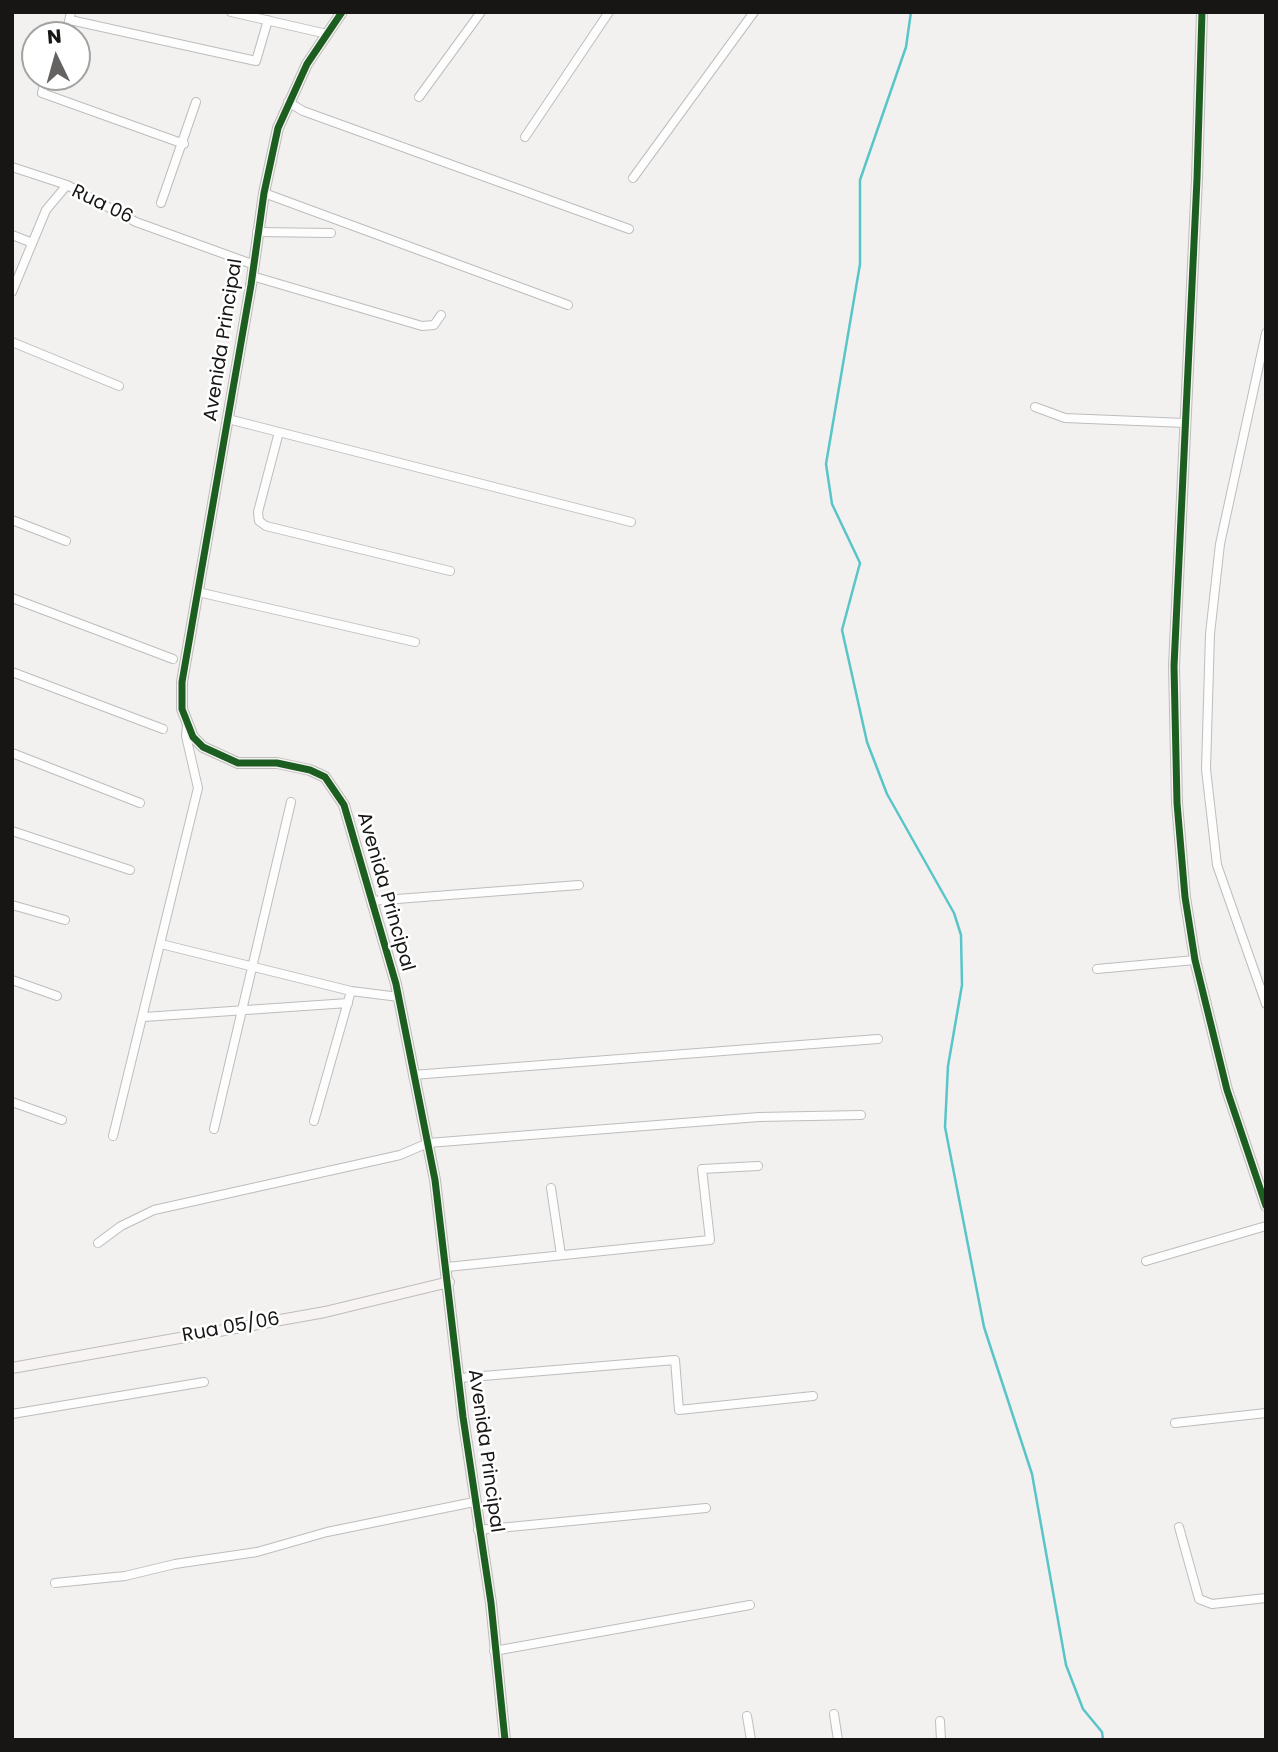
<!DOCTYPE html>
<style>
body{margin:0}
#map{position:relative;width:1278px;height:1752px;overflow:hidden;background:#f2f1f0;font-family:Poppins,sans-serif}
canvas{display:block}
.frame{position:absolute;inset:0;border:14px solid #171615;pointer-events:none}
.north{position:absolute;left:21px;top:21px;width:70px;height:70px;box-sizing:border-box;background:#fff;border:2px solid #a2a2a1;border-radius:50%;rotate:355deg;font-size:19px;font-weight:700;line-height:28px;text-align:center;color:#171615}
.north::after{content:'';display:block;margin:auto;width:24px;height:32px;background:#646362;clip-path:polygon(50% 0,100% 100%,50% 72%,0 100%)}
</style>
<div id="map">
<canvas width="1278" height="1752"></canvas>
<div class="frame"></div>
<div class="north">N</div>
</div>
<script>
const g = document.querySelector('canvas').getContext('2d');
g.lineJoin = 'round';
const shape = rows => new Path2D(rows.map(r => 'M' + r).join(''));
function strokePath(path, color, width, dash) { g.strokeStyle = color; g.lineWidth = width; g.lineCap = dash ? 'butt' : 'round'; g.setLineDash(dash || []); g.stroke(path); }
function label(font, color, halo, rows, align = 'center') {
  g.font = font + ' Poppins,sans-serif'; g.lineWidth = 5; g.setLineDash([]); g.textBaseline = 'middle'; g.strokeStyle = halo; g.fillStyle = color; for (const [text, x, y, turn = 0] of rows) {
    g.save(); g.translate(x, y); g.rotate((+turn || 0) * Math.PI / 180); g.textAlign = isNaN(turn) ? turn : align; if (halo) g.strokeText(text, 0, 0); g.fillText(text, 0, 0); g.restore();
  }
}
const stream = shape([
 [911,12,906,47,860,180,860,264,826,464,832,504,860,563,842,630,867,742,887,794,954,913,961,935,962,985,948,1066,945,1127,984,1327,1032,1474,1066,1665,1083,1709,1102,1732,1103,1740]
]);
const street = shape([
 [231,12,327,34],
 [70,20,256,61,268,20],
 [66,35,71,12],
 [46,77,42,93,184,144],
 [419,97,481,12],
 [288,102,303,111,629,229],
 [525,137,609,12],
 [12,167,67,185],
 [633,178,754,12],
 [264,193,568,305],
 [161,203,196,102],
 [257,232,331,233],
 [12,235,30,242],
 [252,276,422,326,434,325,441,315],
 [12,292,46,210,67,185,136,222,252,264],
 [1266,333,1220,544,1210,634,1206,769,1217,865,1266,1004],
 [12,342,119,386],
 [1035,407,1065,418,1185,423],
 [228,419,631,522],
 [279,432,258,512,259,521,266,526,450,571],
 [12,520,66,541],
 [198,592,415,642],
 [12,598,173,659],
 [12,672,163,729],
 [12,753,140,803],
 [12,831,130,870],
 [371,901,579,885],
 [12,905,65,920],
 [161,944,351,991,399,997],
 [1097,969,1195,960],
 [12,980,57,996],
 [144,1017,348,1003],
 [413,1075,878,1039],
 [12,1102,62,1120],
 [314,1121,351,991],
 [214,1129,291,802],
 [113,1136,198,788,186,736,187,725],
 [551,1188,561,1255],
 [98,1243,121,1226,154,1210,400,1155,428,1143,759,1117,861,1115],
 [1146,1261,1266,1226],
 [447,1267,710,1240,702,1169,758,1166],
 [459,1378,675,1360,679,1410,813,1396],
 [12,1414,204,1382],
 [1175,1423,1266,1413],
 [1179,1527,1199,1599,1212,1604,1266,1598],
 [478,1530,706,1508],
 [55,1583,125,1576,175,1564,257,1552,327,1532,474,1502],
 [494,1651,750,1605],
 [834,1714,838,1740],
 [747,1716,751,1740],
 [940,1721,941,1740]
]);
const secondary = shape([
 [342,12,307,64,278,128,264,193,251,285,182,682,182,709,193,737,203,747,238,763,277,763,310,770,325,777,344,805,396,984,435,1180,463,1417,491,1603,505,1740],
 [1202,12,1197,179,1174,666,1177,803,1185,897,1195,960,1227,1090,1266,1206],
 [12,1368,325,1312,449,1282]
]);
const cycleway = shape([
 [342,12,307,64,278,128,264,193,251,285,182,682,182,709,193,737,203,747,238,763,277,763,310,770,325,777,344,805,396,984,435,1180,463,1417,491,1603,505,1740],
 [1202,12,1197,179,1174,666,1177,803,1185,897,1195,960,1227,1090,1266,1206]
]);
const streetNames = [
 ["Rua 06",102,205,26],
 ["Avenida Principal",224,340,-81],
 ["Avenida Principal",385,892,74],
 ["Rua 05/06",231,1328,-10],
 ["Avenida Principal",485,1451,82]
];
strokePath(stream, '#59c5c8', 2.5);
strokePath(street, '#bebdbc', 10);
strokePath(secondary, '#bebdbc', 12);
strokePath(street, '#fdfdfd', 8);
strokePath(secondary, '#f7f3f2', 10);
strokePath(cycleway, '#1b5e20', 7);
label('19px', '#171615', '#fff', streetNames);
</script>
